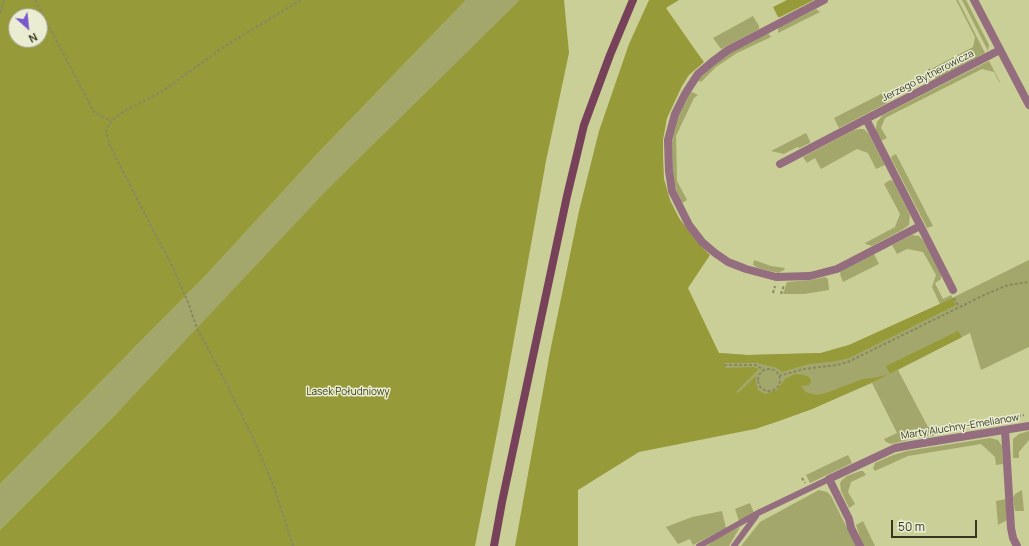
<!DOCTYPE html>
<meta charset="utf-8">
<style>
body{margin:0}
#map{position:relative;width:1029px;height:546px;overflow:hidden;background:#cacf97;font-family:Manrope,sans-serif}
canvas{display:block}
.north{position:absolute;left:8px;top:8px;width:40px;height:40px;box-sizing:border-box;background:#eaedd1;border:1px solid #a2a48b;border-radius:50%;rotate:153deg;font-size:11px;font-weight:700;line-height:16px;text-align:center;color:#363721}
.north::after{content:'';display:block;margin:auto;width:14px;height:18px;background:#7756d0;clip-path:polygon(50% 0,100% 100%,50% 72%,0 100%)}
.scale{position:absolute;left:891px;top:520px;width:86px;height:18px;box-sizing:border-box;border:2px solid #363721;border-top:0;padding-left:5px;font-size:12px;line-height:14px;white-space:nowrap;color:#363721;-webkit-text-stroke:3px #eaedd1;paint-order:stroke}
</style>
<div id="map">
<canvas width="1029" height="546"></canvas>
<div class="north">N</div>
<div class="scale">50 m</div>
</div>
<script>
const g = document.querySelector('canvas').getContext('2d');
g.lineJoin = 'round';
function fill(path, color) { g.fillStyle = color; g.fill(path, 'evenodd'); }
const shape = rows => new Path2D(rows.map(r => 'M' + r).join(''));
function strokePath(path, color, width, dash) { g.strokeStyle = color; g.lineWidth = width; g.lineCap = dash ? 'butt' : 'round'; g.setLineDash(dash || []); g.stroke(path); }
function label(font, color, halo, rows, align = 'center') {
  g.font = font + ' Manrope,sans-serif'; g.lineWidth = 3; g.setLineDash([]); g.textBaseline = 'middle'; g.strokeStyle = halo; g.fillStyle = color; for (const [text, x, y, turn = 0] of rows) {
    g.save(); g.translate(x, y); g.rotate((+turn || 0) * Math.PI / 180); g.textAlign = isNaN(turn) ? turn : align; if (halo) g.strokeText(text, 0, 0); g.fillText(text, 0, 0); g.restore();
  }
}
const green = shape([
 [466,0,521,0,116,414,0,530,0,484,207,274,319,152],
 [956,0,958,0,985,53,936,79,931,69,973,47,975,37],
 [962,0,966,0,988,43,989,45,988,51],
 [816,9,820,12,778,33,778,28],
 [753,16,759,26,759,29,721,49,713,38],
 [768,33,771,37,737,53,716,67,701,82,698,80,714,64,733,51],
 [989,61,1000,82,999,82,994,72,982,69,885,118,881,128,887,138,881,141,876,131,876,127,877,122,883,115],
 [692,92,698,95,694,98,676,136,677,181,687,200,682,203,676,189,673,177,672,142,674,128,681,109,690,93],
 [883,93,887,103,839,128,834,118],
 [860,129,864,129,869,134,885,165,876,169,868,153,857,149,821,169,815,158,807,163,803,157,854,130],
 [806,133,810,141,810,143,799,148,797,147,784,154,771,151],
 [896,154,933,226,927,228,891,158,892,156],
 [890,180,893,181,910,215,909,225,902,230,872,246,866,244,865,243,895,227,900,214,884,184],
 [912,235,919,236,923,240,941,274,941,279,935,283,943,299,951,295,953,298,956,296,1029,260,1029,347,981,370,970,333,898,370,928,427,934,427,936,431,933,436,923,436,916,429,910,430,914,435,912,439,891,444,886,442,884,439,897,433,872,383,812,409,755,429,719,353,748,355,821,353,849,345,940,304,932,287,936,275,923,252,907,249,897,254,892,245],
 [874,254,879,264,843,282,840,274,841,271],
 [754,260,771,266,785,268,784,270,778,273,758,268,753,265],
 [825,277,828,279,829,290,804,294,783,294,787,282,811,280],
 [1029,431,1029,440,1019,452,1019,458,1013,458,1013,439,1019,434],
 [990,438,998,440,1002,446,1003,464,996,465,995,457,981,444,908,456,875,471,873,468,875,463,893,455,907,451],
 [848,455,852,463,810,483,806,475],
 [860,471,863,471,866,475,851,482,848,492,855,504,849,508,841,491,840,483,842,480,847,476],
 [819,490,827,492,831,496,856,546,741,546,760,522],
 [1022,490,1024,511,1015,511,1013,498,1015,494],
 [1006,499,1007,520,998,525,996,501],
 [750,503,754,513,739,521,735,509],
 [722,511,726,528,693,545,690,539,678,544,666,527,692,517],
 [863,521,875,546,863,546,856,525],
 [740,527,729,546,707,546,713,541]
]);
const forest = shape([
 [0,0,466,0,319,152,207,274,0,484],
 [16,16,40,16,40,40,16,40],
 [520,0,564,0,569,53,546,161,499,423,475,546,0,546,0,530,116,414,327,190],
 [649,0,679,0,666,8,696,51,704,62,689,75,682,86,667,118,663,140,663,156,664,179,670,200,679,218,697,242,710,255,688,288,719,353,748,355,821,353,849,345,953,298,956,305,849,358,836,361,809,364,782,372,777,368,757,363,724,363,726,368,754,367,759,369,737,391,738,393,756,376,756,383,758,390,765,394,777,390,785,379,795,374,804,375,809,377,811,380,811,382,809,385,801,386,806,392,812,394,817,395,826,393,863,379,873,378,890,374,886,366,958,331,962,337,875,381,812,409,779,421,755,429,639,452,578,490,578,546,515,546,550,352,579,211,599,131,629,44],
 [787,0,814,0,780,17,778,17,773,7]
]);
const path = shape([
 [35,0,94,112,111,121],
 [0,13,4,0],
 [929,69,932,76],
 [773,293,775,286],
 [781,294,784,285],
 [954,298,959,307],
 [724,365,756,365,764,370],
 '758 380a11 11 0 1 1 22 0a11 11 0 1 1-22 0Z',
 [779,376,804,369,837,365,848,362,984,295,1008,285,1029,282],
 [1008,417,1024,415],
 [802,478,805,483],
 [293,546,274,487,254,440,223,377,197,328,189,305,173,267,153,230,110,146,106,131,111,121,123,112,163,91,225,46,301,0]
]);
const lane = shape([
 [699,546,758,513,829,479],
 [734,546,756,516]
]);
const street = shape([
 [824,0,728,50,712,62,698,74,685,94,675,114,668,140,669,171,672,191,689,225,702,242,715,253,728,262,746,269,776,277,810,276,837,269,920,226],
 [974,0,1029,105],
 [780,164,866,119],
 [953,290,866,119,1000,50],
 [1005,430,1011,528,1013,538,1017,546],
 [860,546,851,528,849,519,829,479,895,448,911,445,1029,426]
]);
const secondary = shape([
 [494,546,502,502,567,196,584,125,610,55,633,0]
]);
const streetNames = [
 ["Jerzego Bytnerowicza",928,76,-27],
 ["Marty Aluchny-Emelianow",960,427,-9]
];
const parkNames = [
 ["Lasek Południowy",348,392]
];
fill(green, '#a3a76b');
fill(forest, '#969a38');
strokePath(path, '#878a61', 2, [3, 2]);
strokePath(lane, '#946d7e', 6);
strokePath(street, '#946d7e', 8);
strokePath(secondary, '#77415a', 8);
label('10px', '#363721', '#eaedd1', streetNames);
label('10px', '#373910', '#eaedd1', parkNames);
</script>
